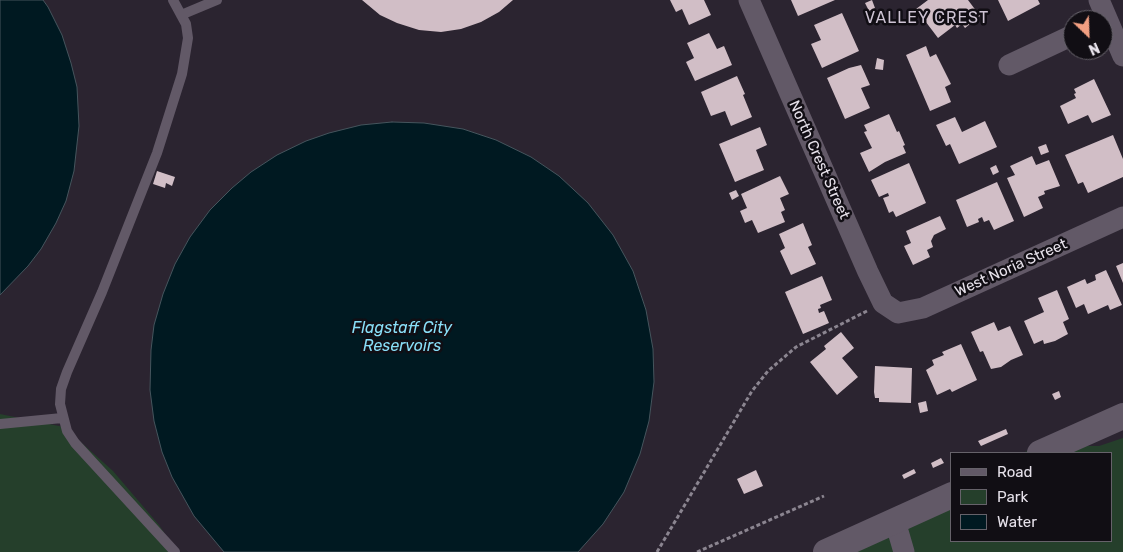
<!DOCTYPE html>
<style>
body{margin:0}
#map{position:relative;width:1123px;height:552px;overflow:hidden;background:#2b2430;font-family:Rubik,sans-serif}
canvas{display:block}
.legend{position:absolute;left:950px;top:452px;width:162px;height:90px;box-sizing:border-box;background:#110e14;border:1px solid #66626a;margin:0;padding:6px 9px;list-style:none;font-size:15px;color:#e6e1ea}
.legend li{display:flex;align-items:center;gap:10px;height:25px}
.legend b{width:25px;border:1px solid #66626a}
.north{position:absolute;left:1063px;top:10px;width:50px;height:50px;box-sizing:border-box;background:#110e14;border:1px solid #66626a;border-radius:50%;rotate:156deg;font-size:14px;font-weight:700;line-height:20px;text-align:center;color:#e6e1ea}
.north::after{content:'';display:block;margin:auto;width:18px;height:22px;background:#f39f82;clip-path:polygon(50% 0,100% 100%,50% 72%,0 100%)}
</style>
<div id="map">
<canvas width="1123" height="552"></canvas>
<ul class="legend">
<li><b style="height:6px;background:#625967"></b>Road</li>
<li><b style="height:14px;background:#253f2b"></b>Park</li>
<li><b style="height:14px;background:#001921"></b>Water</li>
</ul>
<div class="north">N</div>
</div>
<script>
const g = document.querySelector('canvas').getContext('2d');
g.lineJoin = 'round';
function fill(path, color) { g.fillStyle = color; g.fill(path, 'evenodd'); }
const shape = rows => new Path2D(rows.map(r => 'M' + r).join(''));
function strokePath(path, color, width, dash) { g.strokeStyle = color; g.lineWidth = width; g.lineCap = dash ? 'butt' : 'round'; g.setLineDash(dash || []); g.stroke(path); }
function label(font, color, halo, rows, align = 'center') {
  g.font = font + ' Rubik,sans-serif'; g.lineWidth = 5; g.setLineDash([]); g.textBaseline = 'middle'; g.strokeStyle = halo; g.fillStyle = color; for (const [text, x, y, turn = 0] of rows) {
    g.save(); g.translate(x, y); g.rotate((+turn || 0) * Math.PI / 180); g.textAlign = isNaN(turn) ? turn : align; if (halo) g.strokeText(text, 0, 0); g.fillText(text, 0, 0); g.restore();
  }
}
const green = shape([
 [0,414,64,427,113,471,159,525,177,552,0,552],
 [1123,438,1123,552,836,552,952,484,952,541,1112,541,1112,453,1022,453,1041,446,1099,446]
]);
const water = shape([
 [0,0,43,0,48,7,62,35,71,63,77,87,79,126,74,171,66,201,56,223,41,249,28,266,0,295,0,0],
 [392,122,424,123,463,129,496,140,531,157,559,176,588,203,613,235,633,271,646,310,653,349,654,382,649,421,640,454,624,492,603,524,578,552,224,552,194,516,172,477,162,452,154,421,150,390,151,350,154,325,163,294,175,264,190,237,210,210,232,188,251,172,277,155,306,141,329,133,361,125,392,122]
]);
const building = shape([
 [362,0,513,0,499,12,481,22,461,29,441,32,419,30,397,23,380,15],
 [670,0,704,0,711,15,689,25,682,9,676,12],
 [791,0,835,0,798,16],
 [872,0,875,8,869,11,865,3],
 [928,0,968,0,980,16,965,28,962,24,957,28,955,25,938,38,916,9],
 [998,0,1038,0,1040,4,1008,21],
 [842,13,859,51,822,68,811,44,821,40,814,25],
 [709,33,717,49,724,46,732,65,695,81,686,62,694,58,687,43],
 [926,46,930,57,936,54,951,84,945,87,951,102,930,111,906,55],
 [877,58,884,60,883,70,875,69],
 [861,65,870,85,861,88,870,108,845,119,827,78,849,68],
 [737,76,745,94,743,95,752,117,731,126,725,111,711,116,701,92],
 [1094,79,1111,115,1092,123,1088,115,1068,124,1060,106,1076,98,1074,94,1076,93,1074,89],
 [889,114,897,132,899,131,905,145,903,146,906,153,885,162,869,172,860,153,872,148,864,132,867,131,864,125],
 [955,117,962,132,985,121,997,147,959,164,950,144,946,146,936,125],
 [760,127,767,145,756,150,764,170,735,182,719,144],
 [1113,135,1123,159,1123,177,1088,193,1083,182,1078,184,1065,155],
 [1046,144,1049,152,1041,155,1038,147],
 [1032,156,1036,165,1049,160,1060,186,1044,191,1045,194,1038,197,1043,208,1024,217,1007,178,1015,175,1010,166],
 [909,163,926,203,896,217,893,211,889,213,883,198,889,196,888,193,879,197,871,180],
 [996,165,999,172,993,175,990,168],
 [157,171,175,177,172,186,166,183,165,188,153,184],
 [780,176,789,194,780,198,785,210,781,212,785,222,758,233,752,220,745,223,740,211,747,208,741,194],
 [997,182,1014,221,994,230,989,220,984,222,982,217,978,219,979,222,967,227,956,200],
 [736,190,739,196,732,200,729,193],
 [940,216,946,229,934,235,931,241,933,247,927,250,930,257,913,265,904,246,911,243,906,231],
 [803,223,812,245,808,247,816,264,791,275,780,251,785,248,779,234],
 [1123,263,1123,283,1116,266],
 [1106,270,1122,305,1110,310,1108,305,1088,314,1084,304,1076,308,1067,287,1085,279,1087,284,1096,280,1095,275],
 [822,276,832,300,820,305,821,308,818,309,819,313,824,311,829,323,803,334,785,292],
 [1057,290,1069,319,1063,322,1068,334,1055,341,1044,344,1043,340,1034,344,1024,321,1044,312,1038,298],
 [994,322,998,331,1010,326,1023,355,1011,360,1001,367,991,369,983,351,980,352,971,332],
 [841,332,854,348,842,358,858,377,837,395,810,362,826,349,824,346],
 [961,344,977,380,952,392,950,389,937,395,926,370,934,365,932,360,944,355,942,352],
 [875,366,912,368,911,403,879,402,879,398,875,398,874,392],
 [1059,391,1061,397,1055,400,1052,394],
 [926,401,928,411,920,413,918,403],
 [1006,429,1008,434,981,446,978,441],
 [941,458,944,463,933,468,931,463],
 [914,469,916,473,904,479,902,475],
 [756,470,763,486,744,494,737,479]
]);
const path = shape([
 [657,552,752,391,768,371,796,347,867,311],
 [697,552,824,496]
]);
const service = shape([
 [173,0,186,24,188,38,182,74,157,153,102,292,67,372,61,389,60,404,67,431,75,443,175,552],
 [181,15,217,0],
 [0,424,62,418]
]);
const minor = shape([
 [749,0,868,272,883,303,898,313,923,308,1123,217],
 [1099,0,1123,56],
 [1009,65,1073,35],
 [895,521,904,552]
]);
const tertiary = shape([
 [1040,453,1123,416],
 [826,552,952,495]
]);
const streetNames = [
 ["North Crest Street",819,160,66],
 ["West Noria Street",1011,268,-24]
];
const neighbourhoodNames = [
 ["VALLEY CREST",927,18]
];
const waterNames = [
 ["Flagstaff City",402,328],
 ["Reservoirs",402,346]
];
fill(green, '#253f2b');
fill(water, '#001921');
strokePath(water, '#45555d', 1);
fill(building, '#d1bec6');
strokePath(path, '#8b8590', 3, [4, 2.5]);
strokePath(service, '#625967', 10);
strokePath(minor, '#625967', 21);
strokePath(tertiary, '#625967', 26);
label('15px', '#e6e1ea', '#110e14', streetNames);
g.letterSpacing = '1px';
label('16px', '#cdc3d3', '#110e14', neighbourhoodNames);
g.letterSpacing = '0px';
label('italic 16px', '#89dff8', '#110e14', waterNames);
</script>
